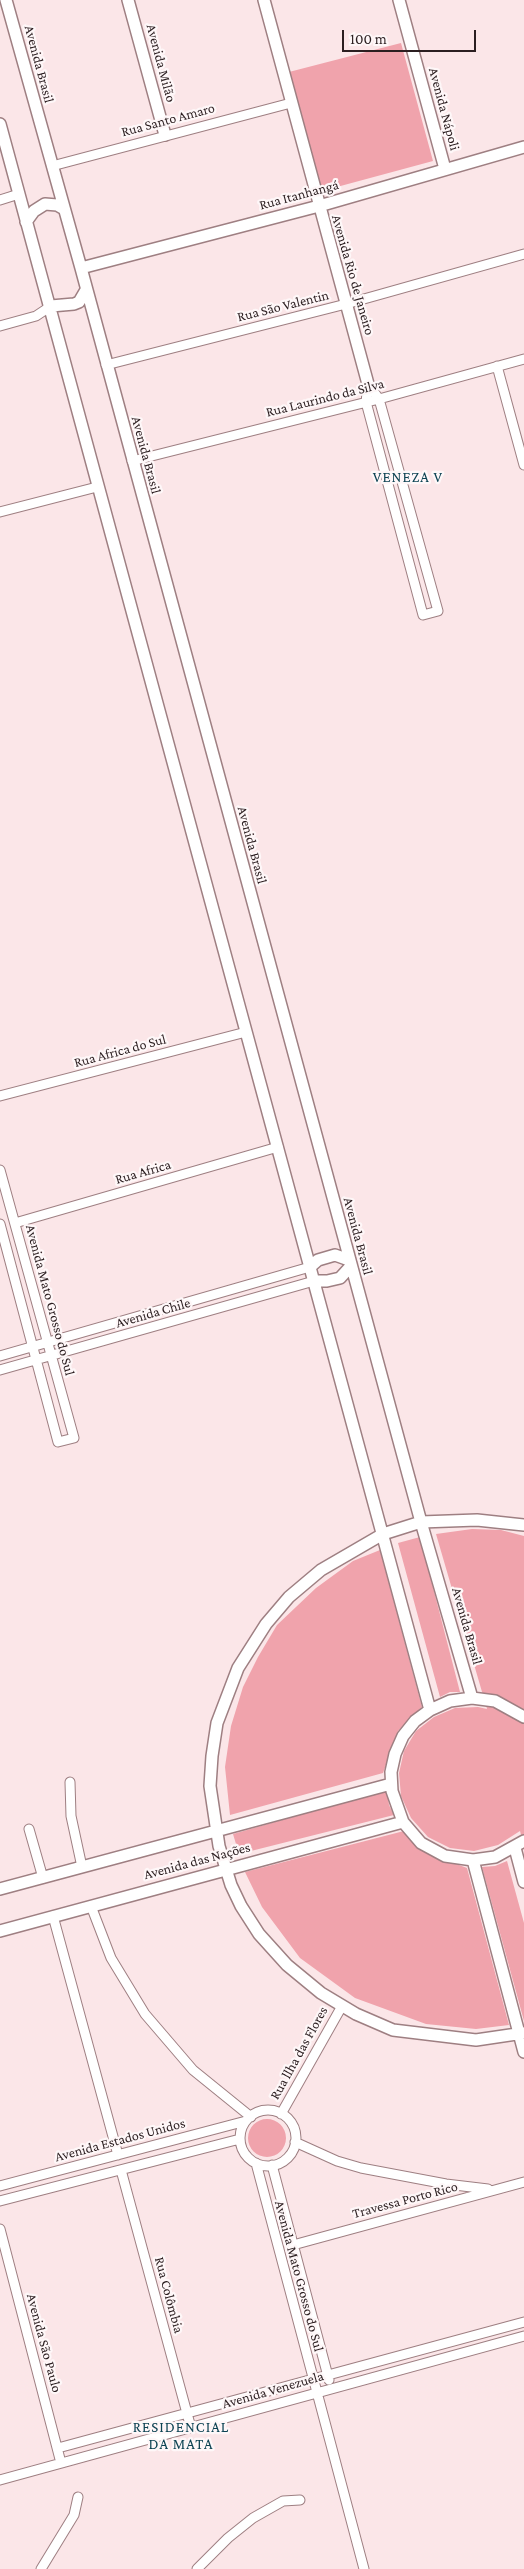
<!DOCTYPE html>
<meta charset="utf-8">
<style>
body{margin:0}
#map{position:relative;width:524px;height:2569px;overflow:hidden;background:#fbe6e8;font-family:"Crimson Pro",serif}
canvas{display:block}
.scale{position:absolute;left:342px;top:30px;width:134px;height:22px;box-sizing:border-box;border:2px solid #2b1e20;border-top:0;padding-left:6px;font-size:15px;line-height:18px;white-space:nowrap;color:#2b1e20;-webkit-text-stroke:4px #fef7f8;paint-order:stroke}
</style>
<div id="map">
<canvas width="524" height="2569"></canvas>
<div class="scale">100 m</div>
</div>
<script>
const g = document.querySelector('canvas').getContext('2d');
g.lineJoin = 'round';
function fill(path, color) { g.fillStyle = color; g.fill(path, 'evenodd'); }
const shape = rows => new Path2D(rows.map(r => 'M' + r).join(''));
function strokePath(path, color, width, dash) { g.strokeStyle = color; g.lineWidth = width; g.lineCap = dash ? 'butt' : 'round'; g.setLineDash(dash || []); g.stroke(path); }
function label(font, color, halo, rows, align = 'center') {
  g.font = font + ' "Crimson Pro",serif'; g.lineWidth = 4.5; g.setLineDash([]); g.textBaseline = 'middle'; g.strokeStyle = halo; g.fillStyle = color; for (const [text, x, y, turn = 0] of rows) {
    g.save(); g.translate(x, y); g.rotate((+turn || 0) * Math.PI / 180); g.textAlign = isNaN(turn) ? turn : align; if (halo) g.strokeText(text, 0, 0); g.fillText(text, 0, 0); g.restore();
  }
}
const green = shape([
 [401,43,433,161,322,191,289,72],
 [472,1529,501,1530,524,1536,524,1846,520,1831,498,1845,474,1851,450,1848,428,1837,411,1818,401,1796,399,1773,404,1751,416,1731,434,1717,455,1708,478,1707,487,1709,436,1534],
 [420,1537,460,1692,450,1692,440,1697,398,1543],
 [380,1550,422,1707,398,1731,383,1773,230,1815,225,1767,231,1726,243,1687,258,1657,277,1625,316,1588,353,1561],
 [387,1790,389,1805,394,1815,239,1854,233,1834],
 [404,1831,415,1845,427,1853,467,1868,509,2025,476,2029,426,2024,355,1998,300,1958,262,1907,245,1872],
 [507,1861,524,1923,524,2021,482,1867,495,1866],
 '248 2138a19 19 0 1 1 38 0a19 19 0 1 1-38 0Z'
]);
const street = shape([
 [52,166,291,103],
 [0,200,19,194],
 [0,326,36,316,51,306],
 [106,365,346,304,524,254],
 [497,366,524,465],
 [368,384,379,399,438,611,423,615,366,402,368,384],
 [132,461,379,399,524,359],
 [0,512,97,487],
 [0,1096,246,1032],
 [0,1170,74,1438,58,1442,0,1224],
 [15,1223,278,1147],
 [0,1356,310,1267],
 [0,1370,314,1281],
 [70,1782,71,1816,82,1867],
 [29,1829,43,1878],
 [91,1906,111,1958,145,2014,193,2070,251,2117],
 [53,1916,118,2155],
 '240 2138a28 28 0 1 1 56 0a28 28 0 1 1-56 0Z',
 [281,2114,342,2006],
 [295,2142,337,2161,361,2168,446,2184,488,2189],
 [256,2163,364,2569],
 [272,2165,329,2380],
 [121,2170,191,2428],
 [0,2186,246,2121],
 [0,2201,240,2139],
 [0,2229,61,2463],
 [293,2245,524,2182],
 [58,2448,524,2322],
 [0,2480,524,2336],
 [41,2569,74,2515,78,2497],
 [197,2569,228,2538,253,2518,283,2501,300,2500]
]);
const secondary = shape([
 [6,0,81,268,421,1522,472,1698],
 [128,0,165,135],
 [264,0,368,384],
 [399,0,445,169],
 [0,124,430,1710],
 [26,222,34,211,45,204,57,205,64,209],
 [81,268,319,206,524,147],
 [51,306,74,304,79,302,86,290],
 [310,1267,318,1260,335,1255,349,1260],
 [314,1281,327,1281,340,1278,351,1266],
 [524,1525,477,1520,421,1522,383,1534,321,1570,289,1597,266,1624,238,1668,217,1723,212,1756,210,1786,219,1846,231,1885,241,1906,259,1934,287,1965,321,1993,356,2014,393,2030,476,2040,524,2033],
 [524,1717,495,1701,472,1698,450,1701,430,1710,415,1721,403,1736,395,1754,391,1772,392,1791,403,1822,421,1843,445,1856,473,1860,495,1857,524,1841],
 [515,1848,524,1882],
 [473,1860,524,2052],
 [0,1889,391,1784],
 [0,1931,403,1822]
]);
const streetNames = [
 ["Avenida Milão",161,63,75],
 ["Avenida Brasil",39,64,75],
 ["Avenida Nápoli",444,109,75],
 ["Rua Santo Amaro",168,120,-15],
 ["Rua Itanhangá",299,195,-15],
 ["Avenida Rio de Janeiro",353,275,74],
 ["Rua São Valentin",283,306,-14],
 ["Rua Laurindo da Silva",325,398,-14],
 ["Avenida Brasil",146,455,75],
 ["Avenida Brasil",252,845,75],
 ["Rua Africa do Sul",120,1051,-15],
 ["Rua Africa",143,1172,-16],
 ["Avenida Brasil",358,1236,75],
 ["Avenida Mato Grosso do Sul",50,1300,75],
 ["Avenida Chile",153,1313,-16],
 ["Avenida Brasil",467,1626,74],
 ["Avenida das Nações",197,1861,-15],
 ["Rua llha das Flores",299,2053,-61],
 ["Avenida Estados Unidos",120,2140,-15],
 ["Travessa Porto Rico",405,2200,-15],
 ["Avenida Mato Grosso do Sul",299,2276,75],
 ["Rua Colômbia",169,2295,75],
 ["Avenida São Paulo",44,2343,75],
 ["Avenida Venezuela",273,2390,-16]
];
const neighbourhoodNames = [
 ["VENEZA V",408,477],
 ["RESIDENCIAL",181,2427],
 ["DA MATA",181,2444]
];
fill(green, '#f0a3ac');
strokePath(street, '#9e7f82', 11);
strokePath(secondary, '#9e7f82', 14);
strokePath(street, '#fff', 9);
strokePath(secondary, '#fff', 11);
label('14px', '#2b1e20', '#fef7f8', streetNames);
g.letterSpacing = '1px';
label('15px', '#0d4353', '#fef7f8', neighbourhoodNames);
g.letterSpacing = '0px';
</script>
